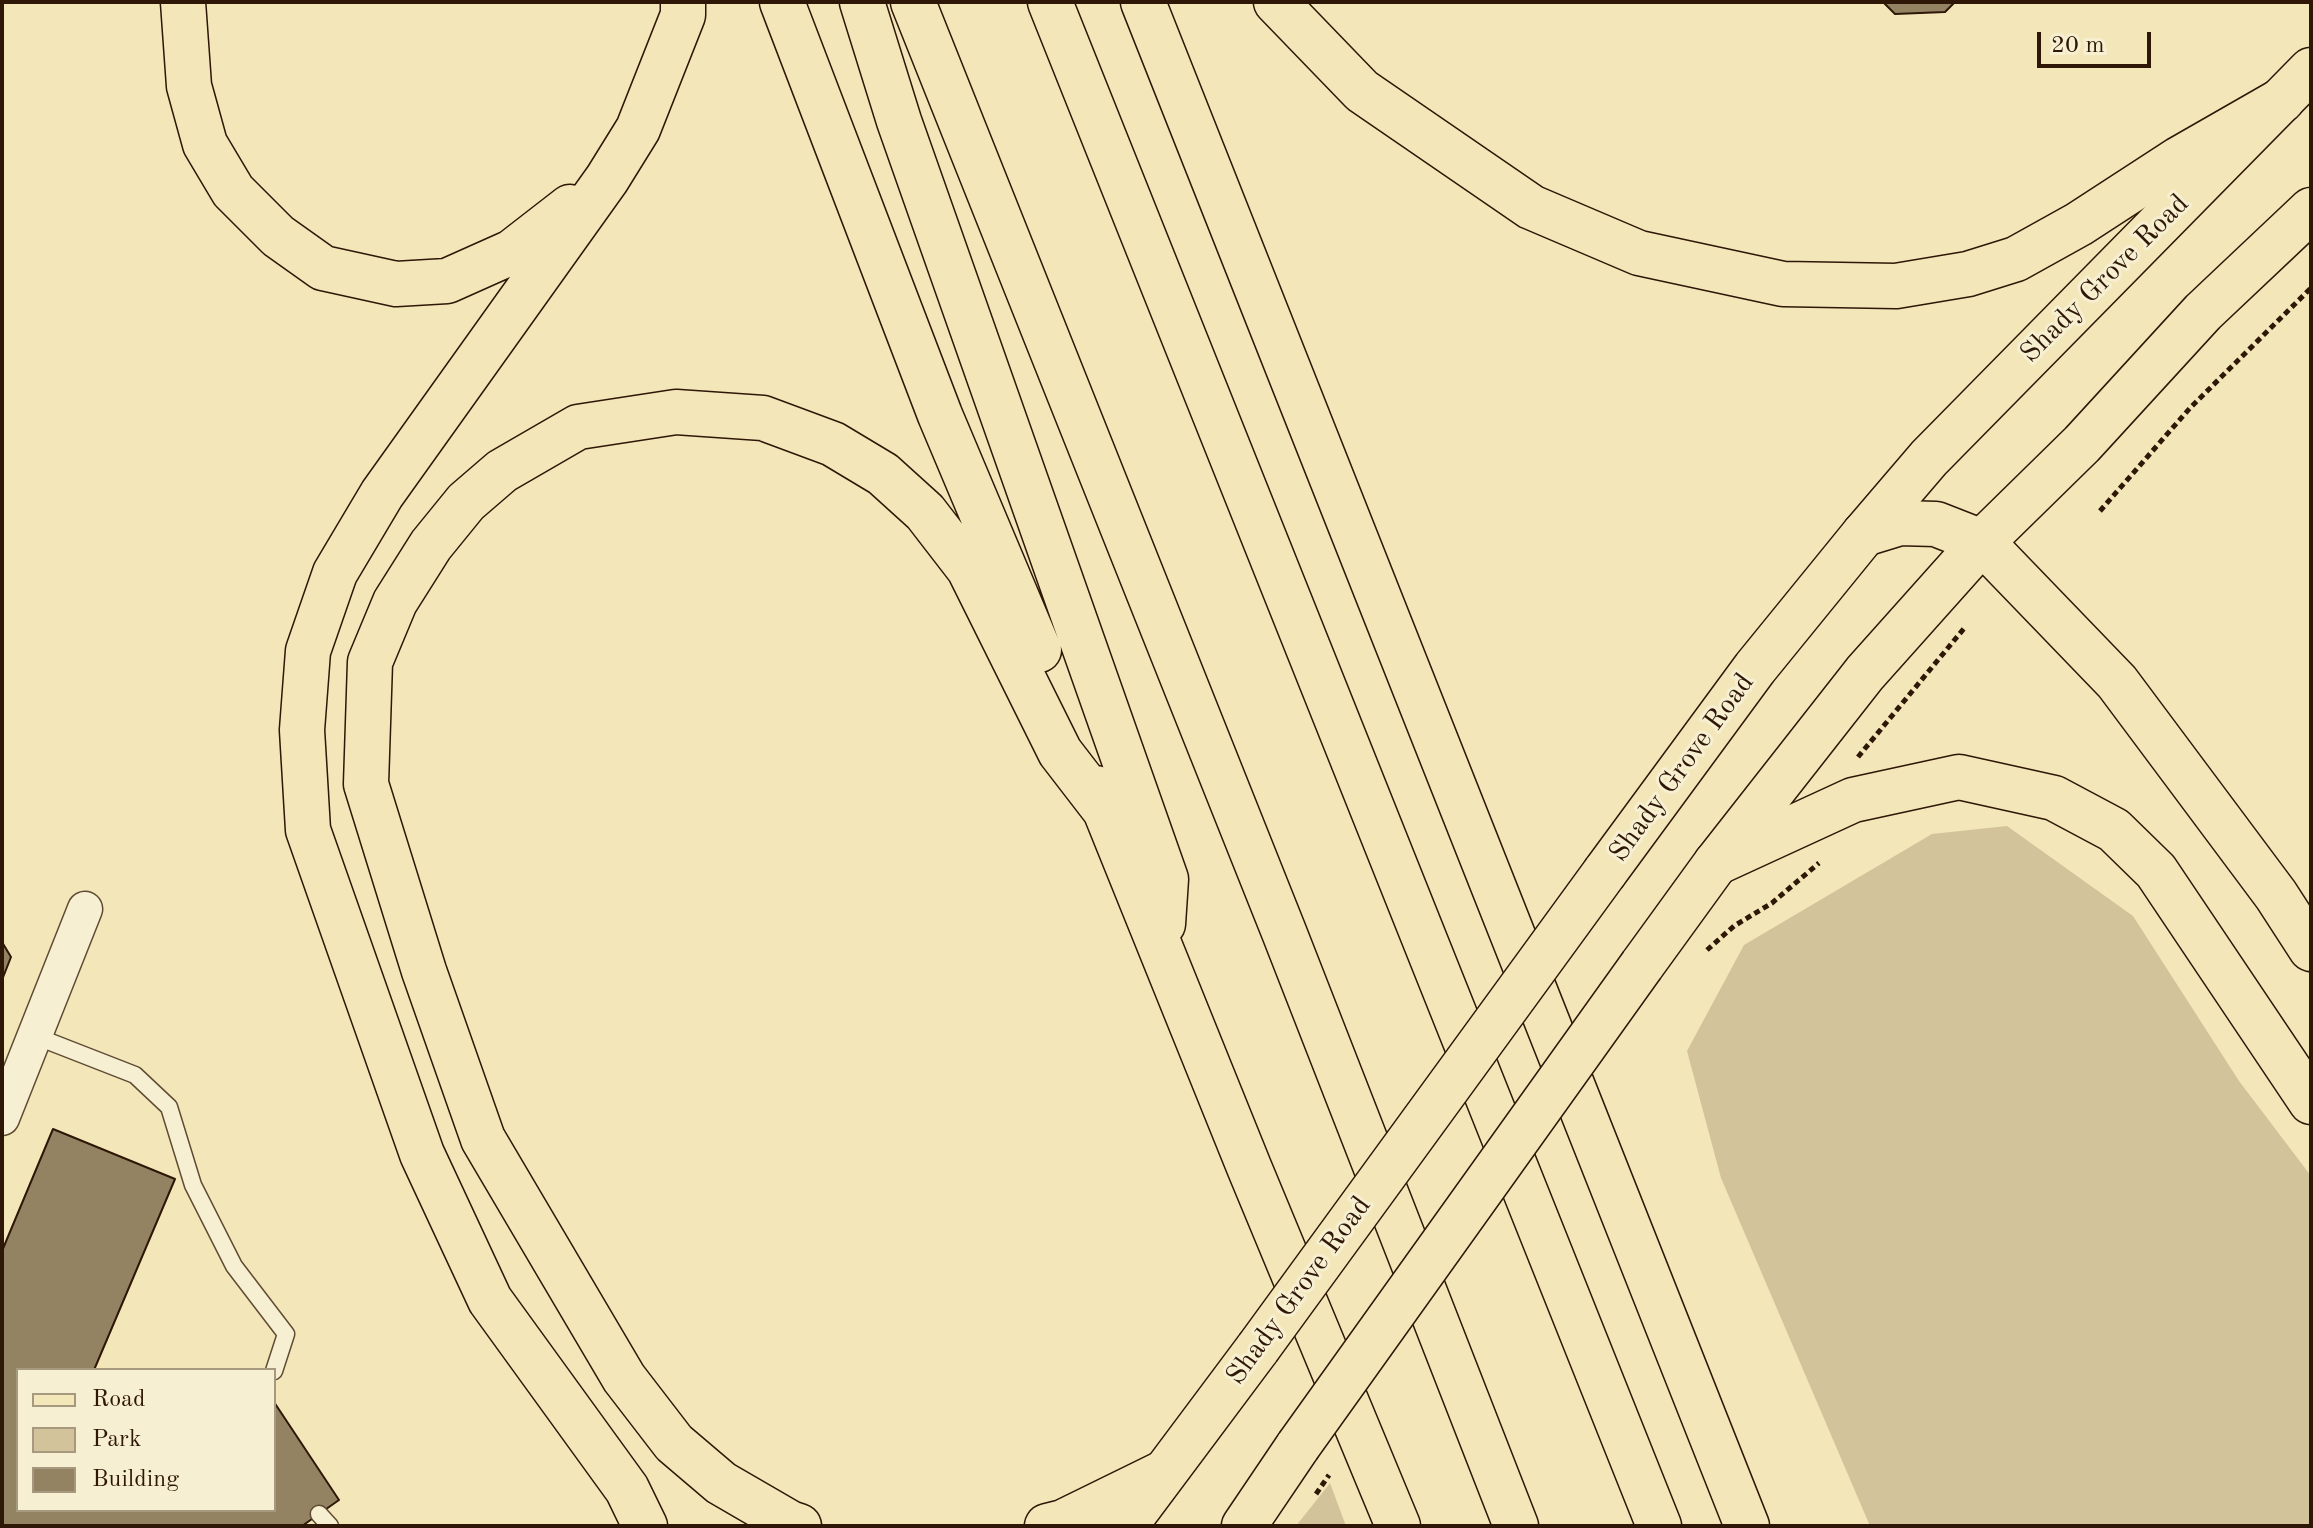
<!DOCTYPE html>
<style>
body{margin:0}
#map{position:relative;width:2313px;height:1528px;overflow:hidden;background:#f3e6b9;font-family:"Old Standard TT",serif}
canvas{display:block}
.frame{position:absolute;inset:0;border:4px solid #2e1706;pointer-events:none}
.legend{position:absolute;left:16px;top:1368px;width:260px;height:144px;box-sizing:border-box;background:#f7efd2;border:2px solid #a79980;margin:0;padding:10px 14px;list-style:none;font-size:24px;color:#2e1706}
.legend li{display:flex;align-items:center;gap:16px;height:40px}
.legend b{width:40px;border:2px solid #a79980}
.scale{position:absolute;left:2037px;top:32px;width:114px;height:36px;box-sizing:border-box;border:4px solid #2e1706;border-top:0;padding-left:10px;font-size:24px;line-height:28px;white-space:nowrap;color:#2e1706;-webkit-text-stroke:6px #f7efd2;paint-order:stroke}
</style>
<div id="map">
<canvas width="2313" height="1528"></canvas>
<div class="frame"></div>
<ul class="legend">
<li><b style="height:10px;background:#f3e6b9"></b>Road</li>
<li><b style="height:22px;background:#d2c39b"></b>Park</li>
<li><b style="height:22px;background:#948363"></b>Building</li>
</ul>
<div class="scale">20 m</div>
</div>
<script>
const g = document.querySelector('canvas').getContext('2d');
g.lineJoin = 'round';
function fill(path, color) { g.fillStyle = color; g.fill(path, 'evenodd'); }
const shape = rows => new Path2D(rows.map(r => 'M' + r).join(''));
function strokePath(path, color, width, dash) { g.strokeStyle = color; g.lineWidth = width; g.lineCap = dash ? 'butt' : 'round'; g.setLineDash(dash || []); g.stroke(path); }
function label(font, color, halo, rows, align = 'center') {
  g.font = font + ' "Old Standard TT",serif'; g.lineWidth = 6; g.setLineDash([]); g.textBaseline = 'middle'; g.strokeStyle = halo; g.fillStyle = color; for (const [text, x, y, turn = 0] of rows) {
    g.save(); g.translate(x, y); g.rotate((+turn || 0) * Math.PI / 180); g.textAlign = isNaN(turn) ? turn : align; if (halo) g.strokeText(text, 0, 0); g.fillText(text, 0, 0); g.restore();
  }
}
const green = shape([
 [2007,826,2133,916,2239,1081,2311,1176,2311,1526,1870,1526,1721,1178,1687,1051,1744,945,1932,834],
 [1330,1483,1346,1526,1296,1526]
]);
const building = shape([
 [1883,2,1955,2,1945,12,1895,14,1883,2],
 [2,942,11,957,2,980,2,942],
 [53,1129,175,1179,94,1370,18,1370,18,1510,274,1510,274,1402,339,1500,302,1526,2,1526,2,1251,53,1129]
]);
const path = shape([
 [2100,511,2190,408,2311,288],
 [1858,757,1966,626],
 [1707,950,1734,926,1772,903,1819,863]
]);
const lane = shape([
 [35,1036,135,1075,169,1107,193,1185,234,1266,286,1334,274,1371],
 [319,1514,330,1526]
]);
const street = shape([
 [2,1118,85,909]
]);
const primary = shape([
 [1605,872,1755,668,1864,534,1929,458,2311,70],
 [1642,965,1716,863,1865,673,1982,542,2082,444,2203,312,2311,210],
 [1125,1526,1258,1348],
 [1244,1526,1298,1446]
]);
const highway = shape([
 [183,2,189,86,205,144,233,191,278,236,323,268,396,284,447,281,512,252,570,207],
 [782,2,940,415,1039,650],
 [862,2,899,121,1166,879,1163,924],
 [913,2,1284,932,1516,1526],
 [1050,2,1659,1526],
 [1143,2,1747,1526],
 [1276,2,1362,91,1531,207,1639,253,1783,284,1896,286,1968,274,2016,259,2079,224,2179,159,2282,100],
 [1864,534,1900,523,1936,524,1982,542,2117,682,2276,895,2311,949],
 [1096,788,1249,1167,1398,1526],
 [1716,863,1853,800,1959,777,2054,798,2114,830,2156,871,2311,1102],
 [645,1526,627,1489,490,1300,422,1154,308,830,302,730,308,651,335,573,382,494,607,179,638,129,683,15,683,2],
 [799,1526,790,1523,721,1483,674,1443,624,1378,483,1139,424,971,366,784,370,662,395,602,431,545,466,502,502,471,578,427,676,412,763,418,833,444,883,474,925,512,969,569,1060,752,1107,813],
 [1047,1526,1063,1522,1163,1473]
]);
const pathBridge = shape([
 [1316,1494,1329,1475]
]);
const primaryBridge = shape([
 [1258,1348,1605,872],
 [1298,1446,1642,965]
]);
const streetNames = [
 ["Shady Grove Road",2105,279,-45],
 ["Shady Grove Road",1682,768,-54],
 ["Shady Grove Road",1299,1291,-54]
];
fill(green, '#d2c39b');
fill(building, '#948363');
strokePath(building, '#2e1706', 2);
strokePath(lane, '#5f4b33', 19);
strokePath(street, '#5f4b33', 37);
strokePath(primary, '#2e1706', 47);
strokePath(highway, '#2e1706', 47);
strokePath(path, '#2e1706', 5, [6, 4]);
strokePath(lane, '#f7efd2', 16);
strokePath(street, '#f7efd2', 34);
strokePath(primary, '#f3e6b9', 44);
strokePath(highway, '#f3e6b9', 44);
strokePath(primaryBridge, '#2e1706', 47, []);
strokePath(pathBridge, '#2e1706', 5, [6, 4]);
strokePath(primaryBridge, '#f3e6b9', 44);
label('28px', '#2e1706', '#f7efd2', streetNames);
</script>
